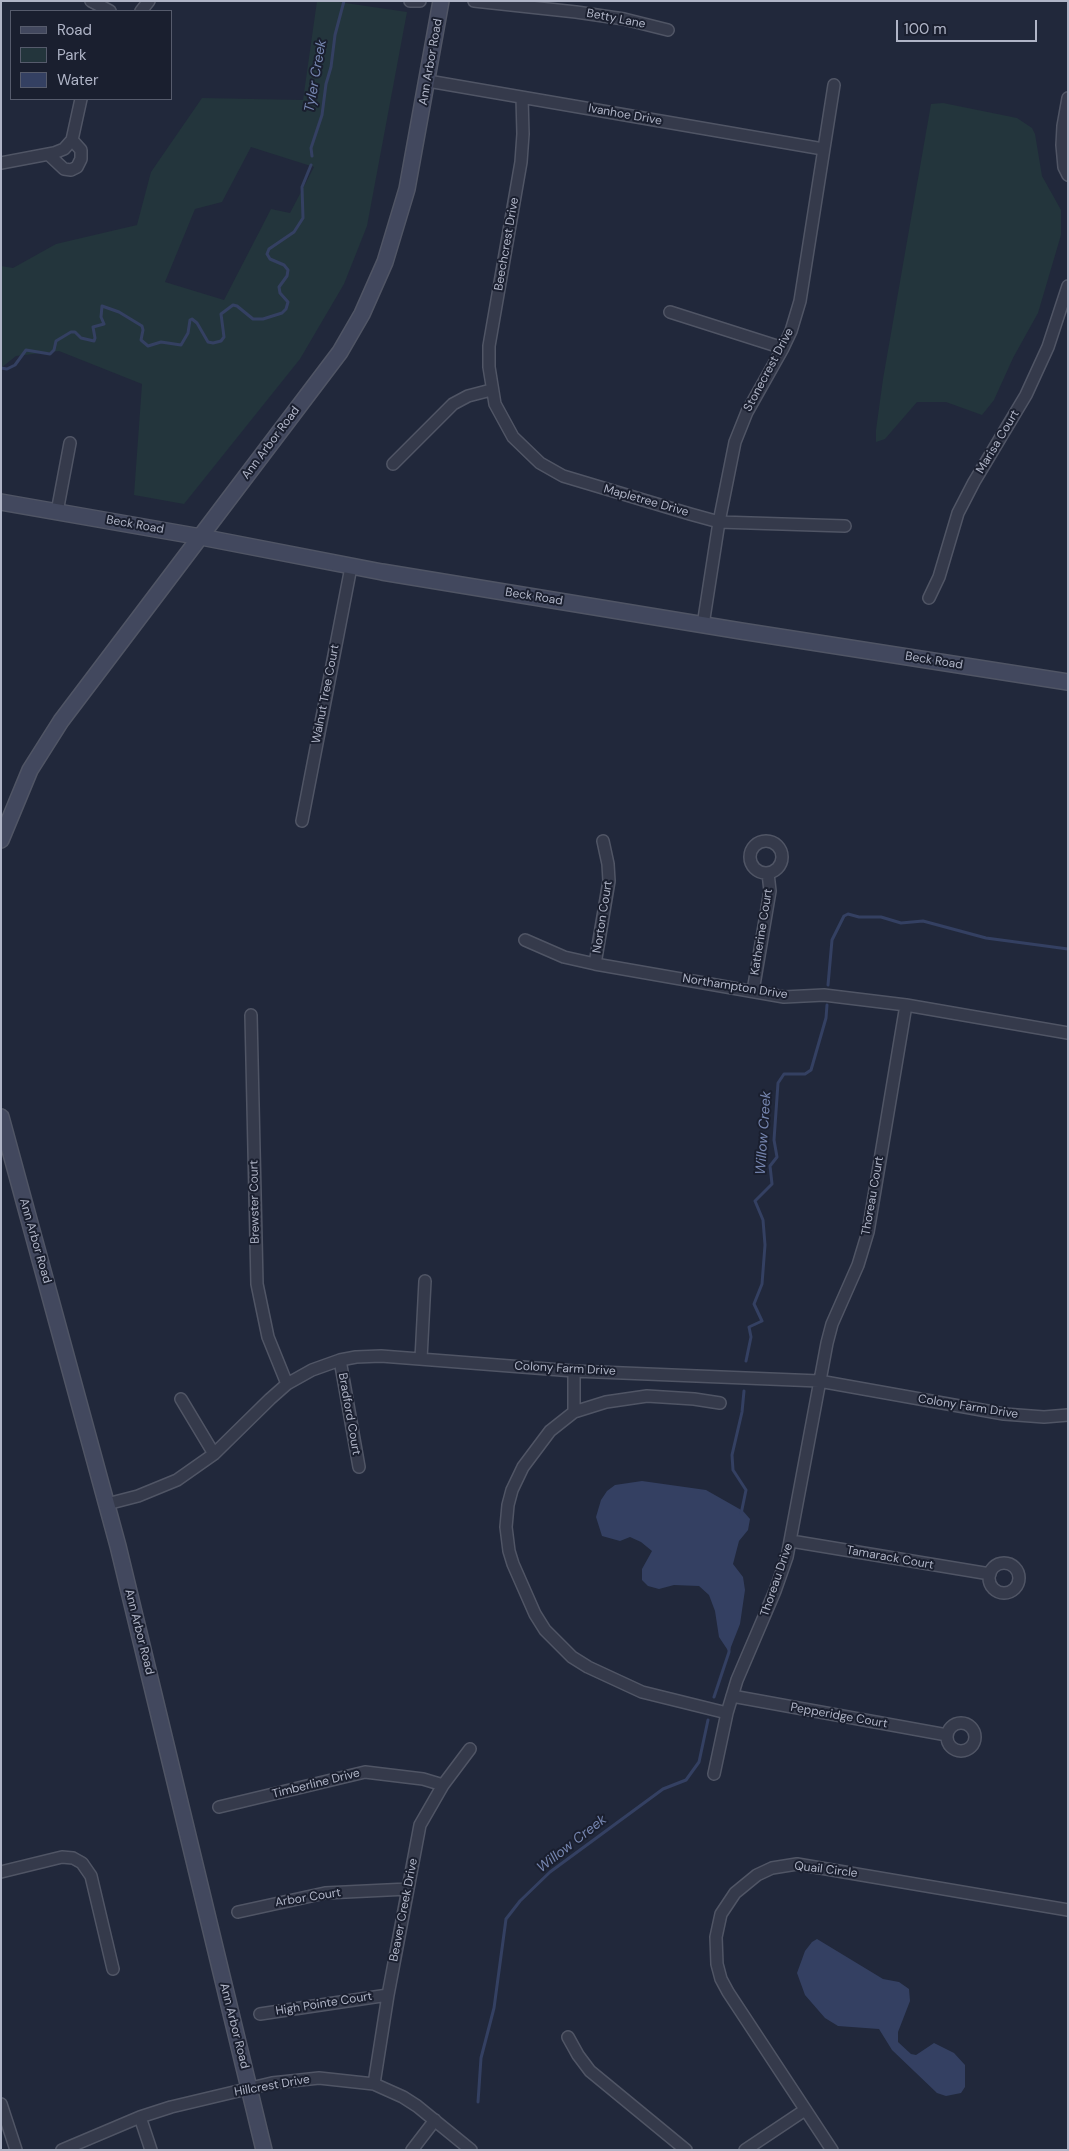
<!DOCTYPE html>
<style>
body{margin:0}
#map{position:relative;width:1069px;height:2151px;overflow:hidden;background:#21283b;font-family:"DM Sans",sans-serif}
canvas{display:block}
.frame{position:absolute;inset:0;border:2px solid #b0b5c7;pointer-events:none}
.legend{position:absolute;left:10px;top:10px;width:162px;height:90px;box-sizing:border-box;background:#1a1f2f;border:1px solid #565b6c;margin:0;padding:6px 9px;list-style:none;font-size:15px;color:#b0b5c7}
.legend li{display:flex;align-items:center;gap:10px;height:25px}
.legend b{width:25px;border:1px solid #565b6c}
.scale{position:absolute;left:896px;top:20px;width:141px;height:22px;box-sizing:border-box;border:2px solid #b0b5c7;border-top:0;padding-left:6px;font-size:15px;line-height:18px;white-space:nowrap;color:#b0b5c7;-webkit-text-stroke:4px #1a1f2f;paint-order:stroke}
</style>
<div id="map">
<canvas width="1069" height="2151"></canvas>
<div class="frame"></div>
<ul class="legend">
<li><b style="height:6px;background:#42485e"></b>Road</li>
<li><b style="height:14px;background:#23353c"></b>Park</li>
<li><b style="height:14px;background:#344062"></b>Water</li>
</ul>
<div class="scale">100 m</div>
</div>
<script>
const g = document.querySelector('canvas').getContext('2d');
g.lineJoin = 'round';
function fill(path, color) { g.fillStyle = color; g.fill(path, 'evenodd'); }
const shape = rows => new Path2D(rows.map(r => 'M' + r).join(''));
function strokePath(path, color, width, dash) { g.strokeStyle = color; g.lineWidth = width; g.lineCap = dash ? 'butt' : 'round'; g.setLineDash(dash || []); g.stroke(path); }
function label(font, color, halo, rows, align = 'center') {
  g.font = font + ' "DM Sans",sans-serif'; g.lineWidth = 4; g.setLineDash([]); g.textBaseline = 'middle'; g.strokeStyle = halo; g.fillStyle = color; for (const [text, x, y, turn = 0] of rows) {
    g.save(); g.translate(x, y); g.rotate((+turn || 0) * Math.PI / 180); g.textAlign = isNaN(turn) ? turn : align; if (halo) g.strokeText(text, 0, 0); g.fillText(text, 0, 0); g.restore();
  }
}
const green = shape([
 [317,1,332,1,407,12,367,226,344,284,300,359,184,504,134,495,142,384,59,351,16,356,1,368,1,266,13,268,56,244,137,225,151,172,202,98,303,100],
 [251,147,314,167,290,213,271,209,224,300,165,282,195,209,222,202],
 [943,103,1017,118,1032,128,1035,134,1042,176,1061,210,1061,235,1038,313,1013,358,994,400,982,415,946,402,917,402,885,439,876,442,876,430,883,379,931,104]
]);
const water = shape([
 [642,1481,706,1490,743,1511,750,1519,748,1530,739,1541,733,1564,743,1577,745,1590,740,1624,729,1652,719,1637,715,1611,709,1595,699,1586,674,1585,659,1589,648,1586,642,1580,642,1569,652,1551,641,1542,630,1537,620,1541,602,1536,596,1517,601,1500,607,1491,615,1485],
 [817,1939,883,1979,899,1982,909,1989,910,2001,898,2032,898,2042,911,2054,916,2055,934,2043,954,2053,965,2065,965,2087,961,2093,946,2096,937,2093,892,2050,879,2029,838,2026,825,2018,805,1995,797,1973,805,1951,812,1942]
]);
const stream = shape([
 [312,156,311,148,322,115,326,84,331,67,335,35,344,1],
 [1,368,7,369,15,365,26,350,50,354,54,350,56,341,71,332,75,332,81,338,94,341,95,338,93,327,104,324,101,317,102,306,119,312,142,326,143,330,141,340,148,346,161,342,181,345,188,333,190,320,192,319,197,323,208,342,213,343,221,341,224,337,221,314,233,305,237,306,253,319,263,319,282,313,286,309,288,302,280,293,279,287,287,276,288,270,284,265,270,259,267,254,269,249,294,232,303,218,302,187,311,165],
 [828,985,832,940,844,916,848,914,859,917,881,917,901,923,923,921,986,938,1068,949],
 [746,1361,751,1337,749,1327,762,1321,754,1304,762,1284,765,1245,763,1220,755,1201,772,1184,770,1166,777,1157,774,1140,778,1083,784,1074,805,1074,811,1070,826,1018,827,1005],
 [741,1514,746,1490,733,1470,732,1455,742,1412,744,1391],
 [714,1697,729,1652,729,1648],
 [478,2102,481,2058,494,2008,506,1919,520,1901,550,1872,663,1789,686,1780,699,1762,708,1720]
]);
const minor = shape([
 [91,1,110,11],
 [410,1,420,1],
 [474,1,576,12,624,19,668,30],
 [141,11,149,1],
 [428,81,823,149],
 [522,97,523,134,521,162,489,346,489,367,495,404,513,437,540,463,563,476,690,514,719,522,845,526],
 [1068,98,1063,126,1062,145,1064,167,1068,175],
 [48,154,64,169,71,170,77,167,81,159,81,150,72,140],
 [1,163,54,153,64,149,72,140,81,99],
 [670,312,783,348],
 [393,464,453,404,468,396,491,390],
 [57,512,70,443],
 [929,598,939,577,958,513,974,482,1026,395,1048,347,1068,286],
 [703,625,719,522,735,442,747,412,783,348,791,331,800,301,834,85],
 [302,821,351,567],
 '750 857a16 16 0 1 1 32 0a16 16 0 1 1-32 0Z',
 [525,940,564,957,595,964,784,997,824,995,906,1005,1068,1033],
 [595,964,609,881,608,864,603,841],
 [753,991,770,891,768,873],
 [251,1015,257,1284,268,1337,287,1384],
 [421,1359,425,1281],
 [340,1360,359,1467],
 [574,1371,574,1412],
 [181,1399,214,1454],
 [720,1403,694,1399,647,1396,606,1402,574,1412,550,1431,523,1467,512,1490,508,1505,506,1527,509,1551,513,1564,535,1614,545,1630,572,1657,588,1667,642,1692,727,1713],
 [107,1504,138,1496,177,1480,214,1454,270,1399,287,1384,312,1370,340,1360,356,1357,381,1356,574,1371,819,1381,1004,1414,1044,1417,1068,1415],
 [791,1541,990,1574],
 '989 1578a15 15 0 1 1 30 0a15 15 0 1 1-30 0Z',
 [732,1696,947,1735],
 '947 1737a14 14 0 1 1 28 0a14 14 0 1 1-28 0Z',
 [714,1774,727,1713,737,1680,775,1591,787,1557,827,1343,832,1324,858,1265,868,1232,906,1005],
 [219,1807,365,1772,423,1779,443,1785],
 [1,1872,62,1857,73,1858,82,1863,91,1876,113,1969],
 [238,1912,325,1893,408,1889],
 [260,2014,388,1995],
 [568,2037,578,2055,590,2071,686,2150],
 [374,2084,388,1995,420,1825,443,1785,470,1749],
 [1,2104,16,2150],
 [140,2117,151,2150],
 [62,2150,140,2117,171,2107,272,2083,319,2078,374,2084,403,2097,417,2106,471,2150],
 [412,2150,435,2120],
 [745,2150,805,2110],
 [832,2150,728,1992,721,1979,717,1964,716,1937,721,1914,735,1893,757,1875,772,1868,797,1864,1068,1910]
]);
const secondary = shape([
 [1,502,201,537,382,572,741,631,1068,682],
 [1,840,30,770,61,721,340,352,362,314,385,262,407,189,441,1],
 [1,1117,118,1546,264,2150]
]);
const streetNames = [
 ["Betty Lane",616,19,11],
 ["Ann Arbor Road",431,62,-80],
 ["Ivanhoe Drive",625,115,10],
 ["Beechcrest Drive",507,244,-80],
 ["Stonecrest Drive",769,370,-62],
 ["Marisa Court",998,442,-59],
 ["Ann Arbor Road",271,443,-53],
 ["Mapletree Drive",646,501,16],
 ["Beck Road",135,525,10],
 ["Beck Road",534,597,9],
 ["Beck Road",934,661,9],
 ["Walnut Tree Court",326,694,-79],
 ["Norton Court",603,917,-81],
 ["Katherine Court",762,932,-81],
 ["Northampton Drive",735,987,9],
 ["Thoreau Court",873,1196,-80],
 ["Brewster Court",255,1202,-91],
 ["Ann Arbor Road",35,1241,74],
 ["Colony Farm Drive",565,1369,3],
 ["Colony Farm Drive",968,1407,9],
 ["Bradford Court",349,1414,80],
 ["Tamarack Court",890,1558,10],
 ["Thoreau Drive",777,1580,-71],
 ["Ann Arbor Road",139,1632,76],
 ["Pepperidge Court",839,1716,10],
 ["Timberline Drive",316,1784,-14],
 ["Quail Circle",826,1870,7],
 ["Arbor Court",308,1898,-9],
 ["Beaver Creek Drive",404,1910,-79],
 ["High Pointe Court",324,2004,-9],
 ["Ann Arbor Road",234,2026,76],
 ["Hillcrest Drive",272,2086,-10]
];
const waterNames = [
 ["Tyler Creek",316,76,-80],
 ["Willow Creek",764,1133,-86],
 ["Willow Creek",572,1844,-38]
];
fill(green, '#23353c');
fill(water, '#344062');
strokePath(stream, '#344062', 3);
strokePath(minor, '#505565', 14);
strokePath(secondary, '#505565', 18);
strokePath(minor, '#353a4b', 11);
strokePath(secondary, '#42485e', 15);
label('12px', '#b0b5c7', '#1a1f2f', streetNames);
label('italic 14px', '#7686b0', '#1a1f2f', waterNames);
</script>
